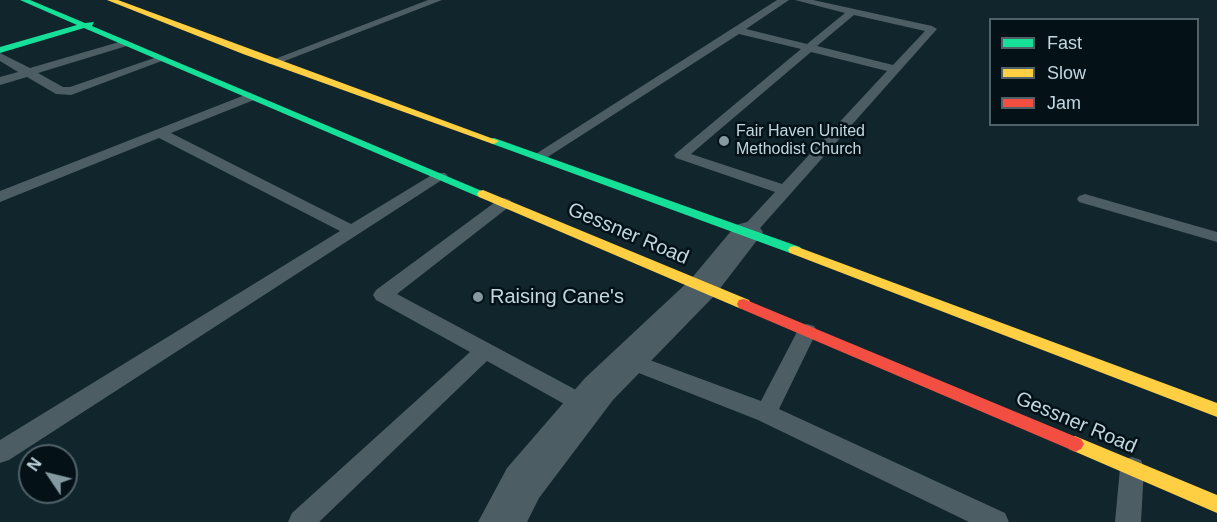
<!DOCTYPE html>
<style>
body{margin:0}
#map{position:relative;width:1217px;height:522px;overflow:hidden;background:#11252d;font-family:Arial,sans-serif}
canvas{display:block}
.legend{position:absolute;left:989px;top:18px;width:210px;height:108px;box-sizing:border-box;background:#041218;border:2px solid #506168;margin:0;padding:8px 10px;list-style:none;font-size:18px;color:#c3d7e0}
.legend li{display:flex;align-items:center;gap:12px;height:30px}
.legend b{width:30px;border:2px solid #506168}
.north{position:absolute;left:18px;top:444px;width:60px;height:60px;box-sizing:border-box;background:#041218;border:2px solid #506168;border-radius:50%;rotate:305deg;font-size:16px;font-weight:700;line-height:24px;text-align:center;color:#c3d7e0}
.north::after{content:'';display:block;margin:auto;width:21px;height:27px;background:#8599a1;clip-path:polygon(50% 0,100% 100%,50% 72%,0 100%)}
</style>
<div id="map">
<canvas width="1217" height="522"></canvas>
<ul class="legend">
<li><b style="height:8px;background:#16e098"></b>Fast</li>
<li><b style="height:8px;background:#ffcf43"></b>Slow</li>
<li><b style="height:8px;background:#f24e42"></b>Jam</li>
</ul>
<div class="north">N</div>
</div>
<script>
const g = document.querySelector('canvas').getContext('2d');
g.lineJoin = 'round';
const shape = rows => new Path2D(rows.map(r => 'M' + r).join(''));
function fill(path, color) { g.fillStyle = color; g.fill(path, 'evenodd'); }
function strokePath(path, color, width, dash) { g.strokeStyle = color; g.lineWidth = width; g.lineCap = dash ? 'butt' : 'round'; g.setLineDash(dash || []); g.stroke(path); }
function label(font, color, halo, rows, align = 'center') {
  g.font = font + ' Arial,sans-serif'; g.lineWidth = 5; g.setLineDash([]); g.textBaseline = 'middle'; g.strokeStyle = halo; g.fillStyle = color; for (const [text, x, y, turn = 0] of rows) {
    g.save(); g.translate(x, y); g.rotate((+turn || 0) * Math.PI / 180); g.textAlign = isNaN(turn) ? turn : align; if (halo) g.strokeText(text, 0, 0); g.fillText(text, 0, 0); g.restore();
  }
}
const lane = shape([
 [428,0,442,0,277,64,269,64,267,62,428,0],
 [777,0,789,0,746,29,807,44,845,13,795,0,813,0,932,26,937,29,753,236,741,236,738,232,775,192,676,158,674,155,801,49,739,34,543,160,538,161,531,157,777,0],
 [854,15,925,31,893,65,817,46,854,15],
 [811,52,887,71,782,184,691,154,811,52],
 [126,40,131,43,130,45,38,73,63,87,70,87,157,57,165,57,167,59,71,95,56,94,27,77,0,85,0,77,18,72,0,61,0,53,30,68,126,40],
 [250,93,256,97,254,100,171,133,351,224,435,173,445,173,448,176,9,460,0,463,0,440,340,231,159,138,0,202,0,191,250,93],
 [1085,194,1217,232,1217,242,1079,202,1077,199,1079,196,1085,194],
 [504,198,510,200,512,203,510,206,397,294,593,399,596,405,593,411,585,414,577,411,487,361,319,522,288,522,292,513,470,352,376,300,373,295,376,290,498,200,504,198],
 [807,324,814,326,817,331,779,409,1005,513,1009,522,969,522,758,420,621,366,617,360,621,354,628,352,761,401,800,326,807,324],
 [1132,457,1141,460,1144,468,1141,522,1115,522,1120,468,1123,460,1132,457]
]);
const street = shape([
 [747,222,758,225,763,232,758,239,715,295,613,400,539,498,527,522,478,522,507,468,585,378,691,279,736,225,747,222]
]);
const fast = shape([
 [20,0,30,0,85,23,94,22,92,26,489,194,483,198,479,197,84,28,0,53,0,47,77,25,20,0],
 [494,138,800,247,802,250,800,253,790,253,490,143,490,139,494,138]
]);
const slow = shape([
 [107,0,118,0,499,141,494,144,490,143,243,54,107,0],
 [483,190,749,300,751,304,749,308,744,309,739,308,479,197,477,194,479,191,483,190],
 [795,246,1217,403,1217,417,790,253,788,250,790,247,795,246],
 [1075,436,1217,495,1217,513,1069,449,1066,444,1069,439,1075,436]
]);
const jam = shape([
 [744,299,1081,439,1084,444,1081,449,1075,452,1069,449,739,308,737,304,739,300,744,299]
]);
const markers = [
 [724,141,6,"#8599a1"],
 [478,297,6,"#8599a1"]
];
const farPoinames = [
 ["Fair Haven United",736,132],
 ["Methodist Church",736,150]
];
const streetNames = [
 ["Gessner Road",628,234,23],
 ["Gessner Road",1076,423,23]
];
const poiNames = [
 ["Raising Cane's",490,297]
];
fill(lane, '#4c5d64');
fill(street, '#4c5d64');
fill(fast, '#16e098');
fill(slow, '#ffcf43');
fill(jam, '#f24e42');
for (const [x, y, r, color] of markers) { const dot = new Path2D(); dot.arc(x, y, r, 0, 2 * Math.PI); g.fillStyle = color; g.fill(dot); strokePath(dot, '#041218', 2); }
label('16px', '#c3d7e0', '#041218', farPoinames, 'left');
label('20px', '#c3d7e0', '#041218', streetNames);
label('20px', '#c3d7e0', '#041218', poiNames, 'left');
</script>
